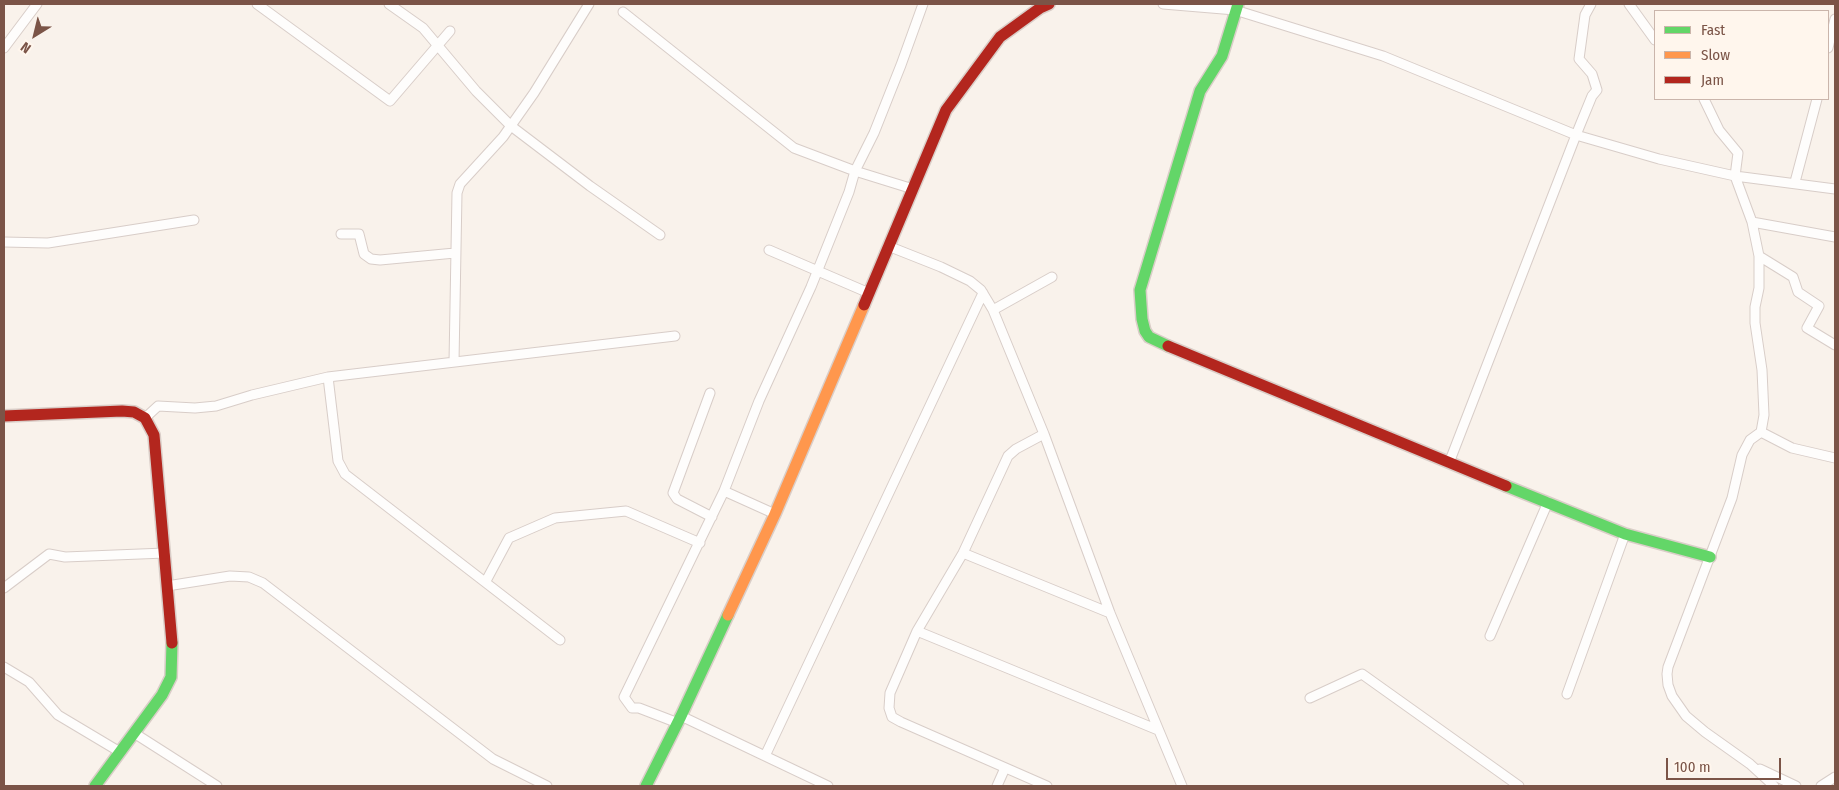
<!DOCTYPE html>
<style>
body{margin:0}
#map{position:relative;width:1839px;height:790px;overflow:hidden;background:#f9f2eb;font-family:"Fira Sans Condensed",sans-serif}
canvas{display:block}
.frame{position:absolute;inset:0;border:5px solid #7b5447;pointer-events:none}
.legend{position:absolute;left:1654px;top:10px;width:175px;height:90px;box-sizing:border-box;background:#fff6ed;border:1px solid #cab5ab;margin:0;padding:6px 9px;list-style:none;font-size:15px;color:#7b5447}
.legend li{display:flex;align-items:center;gap:10px;height:25px}
.legend b{width:25px;border:1px solid #cab5ab}
.north{position:absolute;left:10px;top:10px;width:50px;height:50px;-webkit-text-stroke:4px #fff6ed;paint-order:stroke;rotate:216deg;font-size:14px;font-weight:700;line-height:20px;text-align:center;color:#7b5447}
.north::after{content:'';display:block;margin:auto;width:18px;height:22px;background:#7b5447;clip-path:polygon(50% 0,100% 100%,50% 72%,0 100%)}
.scale{position:absolute;left:1666px;top:758px;width:115px;height:22px;box-sizing:border-box;border:2px solid #7b5447;border-top:0;padding-left:6px;font-size:15px;line-height:18px;white-space:nowrap;color:#7b5447;-webkit-text-stroke:4px #fff6ed;paint-order:stroke}
</style>
<div id="map">
<canvas width="1839" height="790"></canvas>
<div class="frame"></div>
<ul class="legend">
<li><b style="height:6px;background:#63d668"></b>Fast</li>
<li><b style="height:6px;background:#ff974d"></b>Slow</li>
<li><b style="height:6px;background:#b3261e"></b>Jam</li>
</ul>
<div class="north">N</div>
<div class="scale">100 m</div>
</div>
<script>
const g = document.querySelector('canvas').getContext('2d');
g.lineJoin = 'round';
const shape = rows => new Path2D(rows.map(r => 'M' + r).join(''));
function strokePath(path, color, width, dash) { g.strokeStyle = color; g.lineWidth = width; g.lineCap = dash ? 'butt' : 'round'; g.setLineDash(dash || []); g.stroke(path); }
const street = shape([
 [257,4,390,101,450,31],
 [389,4,423,28,476,91,511,126,590,186,660,235],
 [1163,4,1235,10,1383,56,1576,135,1659,159,1735,176,1835,189],
 [1629,4,1655,40],
 [623,12,794,148,855,171,913,189],
 [4,48,37,4],
 [1828,48,1835,19],
 [1704,99,1719,130,1738,153,1735,176,1752,222,1759,256,1759,288,1755,307,1755,323,1762,370,1764,415,1761,432,1750,440,1742,455,1732,498,1668,667,1667,674,1668,685,1672,696,1686,716,1705,732,1750,764,1774,786],
 [1795,182,1817,99],
 [1752,222,1835,237],
 [341,234,359,234,364,254,371,259,380,260,455,253],
 [4,242,48,243,194,220],
 [888,246,941,267,970,281,981,290,993,310,1044,434,1110,613,1182,786],
 [769,250,869,293],
 [1759,256,1793,277,1798,292,1819,306,1807,328,1835,345],
 [993,310,1052,277],
 [454,362,457,193,460,184,503,137,534,93,589,4],
 [328,377,338,461,345,474,560,640],
 [710,393,673,493,677,499,712,517],
 [145,418,158,406,195,408,216,406,252,395,328,377,675,336],
 [1761,432,1792,448,1835,458],
 [1044,434,1016,449,1008,456,963,553,917,631,890,693,889,708,892,717,901,722,1047,786],
 [1449,463,1576,135,1592,96,1597,90,1592,74,1579,59,1585,15,1591,4],
 [724,491,775,514],
 [963,553,1110,613],
 [486,581,509,538,555,518,626,511,700,543],
 [167,586,230,576,249,577,263,583,493,759,547,786],
 [4,588,49,554,65,557,165,553],
 [917,631,1158,730],
 [1490,636,1548,502],
 [4,667,29,682,58,715,120,752],
 [1567,694,1625,534],
 [1310,698,1362,674,1519,786],
 [681,716,828,786],
 [678,723,639,708,632,708,624,697,724,491,759,401,811,287,849,192,855,171,874,133,901,65,923,4],
 [134,733,217,786],
 [765,756,983,293],
 [1760,769,1796,786],
 [997,786,1005,768],
 [1821,786,1835,777]
]);
const fast = shape([
 [1168,346,1149,337,1145,331,1142,319,1140,290,1200,91,1222,56,1238,4],
 [1506,486,1625,534,1710,557],
 [95,786,162,695,171,677,172,643],
 [646,786,681,716,728,615]
]);
const slow = shape([
 [728,615,775,514,864,305]
]);
const jam = shape([
 [864,305,946,110,1000,37,1040,8,1049,4],
 [1168,346,1506,486],
 [4,416,122,411,134,412,145,418,154,435,172,643]
]);
strokePath(street, '#d8cdc8', 11);
strokePath(fast, '#dacec8', 14);
strokePath(slow, '#dacec8', 14);
strokePath(jam, '#dacec8', 14);
strokePath(street, '#fefdfc', 9);
strokePath(fast, '#63d668', 11);
strokePath(slow, '#ff974d', 11);
strokePath(jam, '#b3261e', 11);
</script>
